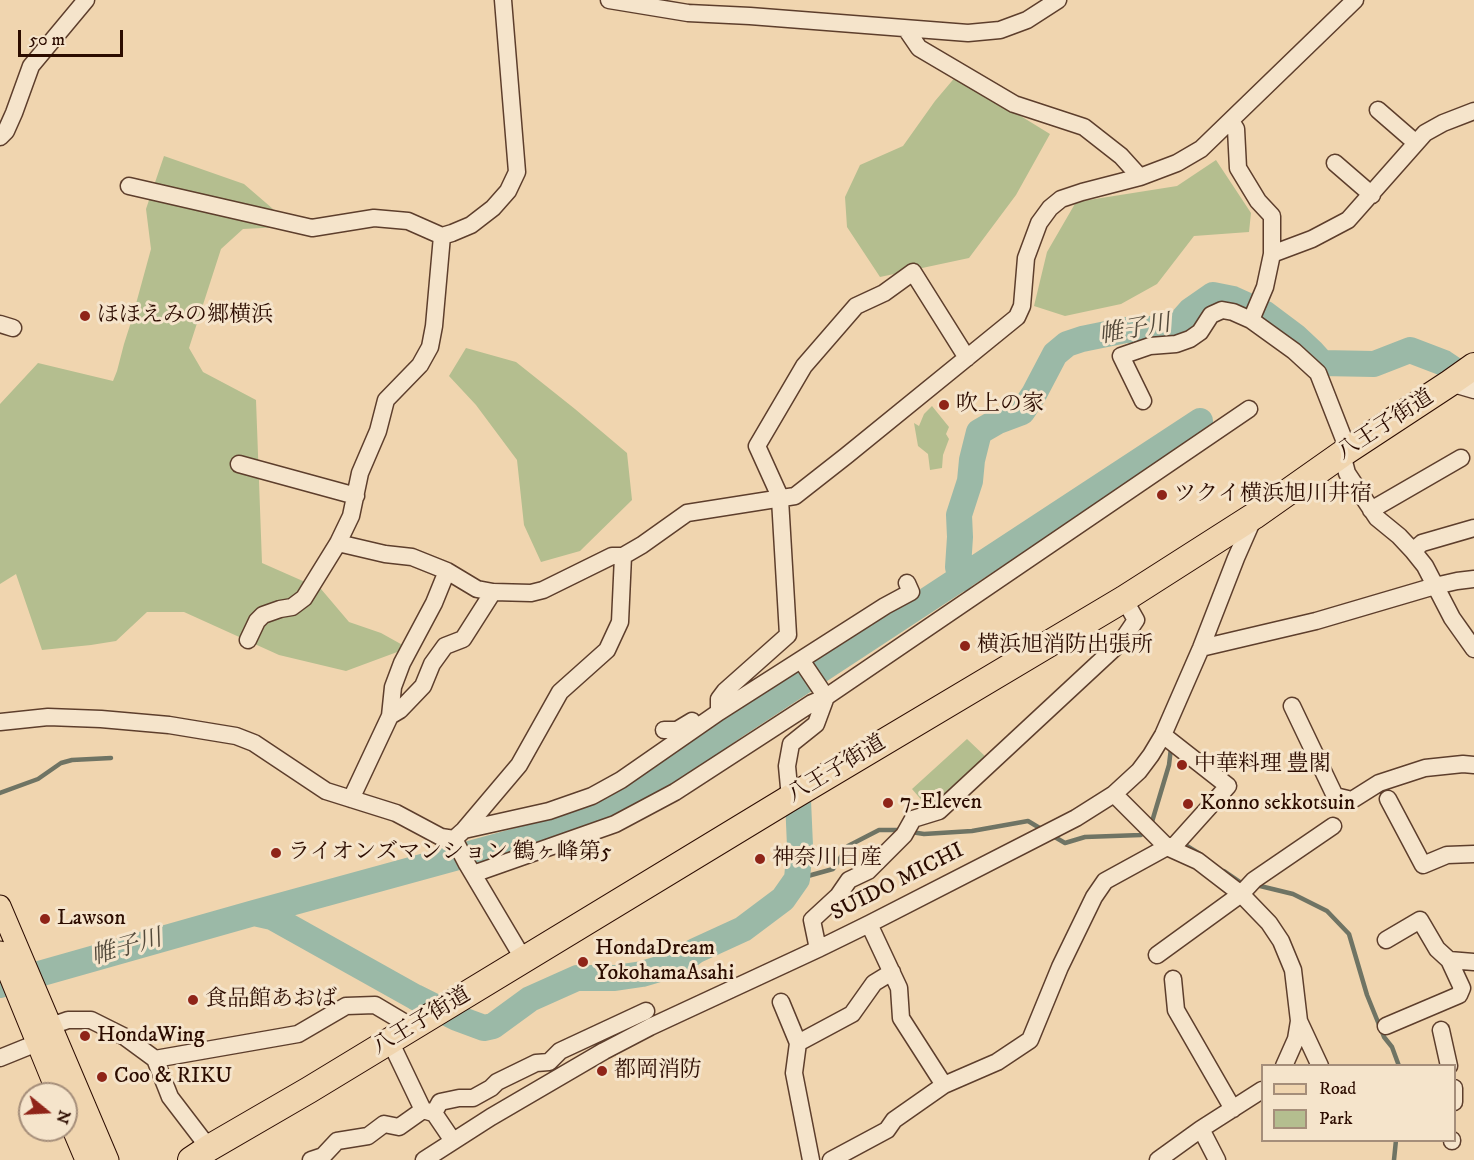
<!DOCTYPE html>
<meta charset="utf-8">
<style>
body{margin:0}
#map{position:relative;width:1474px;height:1160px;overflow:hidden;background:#f0d5af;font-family:"IM FELL DW Pica",serif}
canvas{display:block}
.legend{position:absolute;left:1261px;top:1064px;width:195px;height:78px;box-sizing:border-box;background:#f5e4cb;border:2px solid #a58e7a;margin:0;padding:8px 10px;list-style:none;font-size:18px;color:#2c0c00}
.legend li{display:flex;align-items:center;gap:12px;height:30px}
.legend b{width:30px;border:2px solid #a58e7a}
.north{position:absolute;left:18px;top:1082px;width:60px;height:60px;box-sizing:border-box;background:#f5e4cb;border:2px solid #a58e7a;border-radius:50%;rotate:108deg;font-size:16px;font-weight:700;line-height:24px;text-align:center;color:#2c0c00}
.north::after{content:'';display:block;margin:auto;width:21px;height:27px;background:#8f2418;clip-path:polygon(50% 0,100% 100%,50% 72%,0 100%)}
.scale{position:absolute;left:18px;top:30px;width:105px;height:27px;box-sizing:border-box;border:3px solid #2c0c00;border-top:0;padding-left:8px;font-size:18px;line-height:21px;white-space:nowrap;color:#2c0c00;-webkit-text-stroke:4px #f5e4cb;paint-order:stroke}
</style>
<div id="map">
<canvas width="1474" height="1160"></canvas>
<ul class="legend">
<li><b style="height:8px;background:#f0d5af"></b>Road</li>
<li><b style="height:16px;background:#b4be8f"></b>Park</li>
</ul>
<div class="north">N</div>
<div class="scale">50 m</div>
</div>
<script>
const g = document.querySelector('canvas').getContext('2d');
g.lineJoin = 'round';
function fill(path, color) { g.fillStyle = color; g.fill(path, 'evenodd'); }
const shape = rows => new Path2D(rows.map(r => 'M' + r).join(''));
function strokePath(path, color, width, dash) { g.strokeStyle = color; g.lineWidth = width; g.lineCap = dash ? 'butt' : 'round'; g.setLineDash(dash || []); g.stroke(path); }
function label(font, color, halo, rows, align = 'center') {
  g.font = font + ' "IM FELL DW Pica","Noto Serif JP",serif'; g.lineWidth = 6; g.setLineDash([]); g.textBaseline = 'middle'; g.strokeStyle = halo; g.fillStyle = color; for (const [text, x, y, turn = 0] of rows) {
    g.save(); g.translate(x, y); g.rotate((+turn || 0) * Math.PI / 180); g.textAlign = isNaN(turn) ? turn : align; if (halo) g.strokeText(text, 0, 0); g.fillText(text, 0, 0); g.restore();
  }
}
const green = shape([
 [957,75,988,96,1050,134,1016,195,969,258,880,277,847,227,845,197,860,165,903,146,935,101],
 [164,156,244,184,273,209,281,227,243,229,221,249,189,348,203,372,256,400,262,563,321,589,349,622,381,633,408,648,346,671,279,655,184,612,147,612,116,641,91,645,42,650,16,574,0,584,0,404,38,363,113,381,117,371,124,344,131,322,151,249,146,209],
 [1216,160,1251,213,1249,232,1194,236,1157,284,1121,304,1065,316,1034,306,1047,252,1076,202,1177,186],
 [466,348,516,362,575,409,627,453,632,500,580,551,541,562,524,525,517,460,476,405,449,376],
 [932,406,949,427,946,434,949,439,943,455,942,468,930,470,928,454,918,446,914,423,919,426,924,414],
 [967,739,987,758,939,804,924,803,912,789]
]);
const stream = shape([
 [0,793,38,779,61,763,72,760,111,758],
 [1151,825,1169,765,1171,748],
 [911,832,924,834,972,831,1028,821,1043,830],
 [1053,836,1065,843,1085,837,1141,835,1145,831],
 [1182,843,1200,854],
 [1224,871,1240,882,1245,883],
 [797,879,833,869,848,846,879,830,903,830],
 [1256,885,1293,894,1327,911,1349,934,1367,995,1384,1037,1392,1047,1399,1066],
 [1394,1160,1396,1140]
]);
const river = shape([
 [961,579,958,567,960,537,959,515,970,481,972,460,979,432,998,421,1022,412,1034,394,1055,354,1067,344,1082,339,1126,330,1175,328,1190,311,1213,295,1233,299,1264,313,1296,337,1312,352,1322,363,1374,364,1410,350,1444,363,1474,383],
 [254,913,272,917,415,997,457,1018,484,1028,493,1026,530,999,577,978,615,978,642,974,679,963,695,951,743,929,783,899,797,879,800,846,798,800],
 [0,985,254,913,564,828,636,796,735,726,1200,421]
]);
const minor = shape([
 [609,0,688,13,750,16,968,33,1000,30,1027,20,1058,0],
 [906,29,919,48,1014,104,1084,127,1121,156,1140,177],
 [1378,110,1416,143],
 [1231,121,1236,129,1238,168,1258,201,1272,216,1272,254,1265,287,1251,320],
 [0,137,6,131,14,113,31,66,86,0],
 [1335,163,1372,195],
 [129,186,312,228,374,218,408,221,442,236],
 [1272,254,1312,239,1348,220,1425,133,1443,123,1474,111],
 [0,324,13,328],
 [1450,383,1474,390],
 [1143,401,1121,356,1150,346,1176,344,1190,339,1200,332,1211,315,1222,310,1233,312,1251,320,1294,351,1318,373,1345,442,1342,454,1347,473,1377,518,1399,536,1413,551,1425,566,1452,618,1474,649],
 [239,464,356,496],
 [781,499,757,446,804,366,856,306,884,293,913,272,967,358],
 [1371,510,1461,458],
 [338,543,385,554,412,557,447,571,477,589,493,592,531,593,543,590,612,556,623,556],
 [1413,551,1422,543,1474,528],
 [248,640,257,621,263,615,280,609,292,607,304,598,338,543,351,516,360,473,378,431,386,400,420,365,430,347,434,326,442,236,452,233,471,225,493,208,508,191,517,172,503,0],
 [1201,648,1316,621,1435,586,1457,581,1474,579],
 [1292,706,1335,796,1352,800,1379,783,1425,768,1463,764,1474,765],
 [719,712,719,699,725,691,788,635,780,499],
 [390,716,393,687,402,663,434,603,447,571],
 [0,722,48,717,101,719,169,725,236,736,254,743,326,791,396,813,441,837,454,839],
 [664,730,677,730,692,721],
 [1114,794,1167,847,1198,861,1241,894,1269,923,1281,941,1293,970,1299,1021,1296,1039,1284,1066],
 [790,798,787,766,791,744,816,724,826,697,801,660],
 [351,799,390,716,400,710,423,686,432,664,445,646,463,639,493,592],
 [1388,799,1423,865,1447,855,1474,854],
 [464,830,549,811,592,796,621,780,719,712,885,606,911,592,907,583],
 [454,839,464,830,519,765,560,692,607,650,620,622,623,556,642,545,687,513,795,496,846,456,1017,317,1022,306,1026,258,1039,223,1050,208,1061,199,1082,192,1140,177,1177,163,1201,149,1355,0],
 [454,839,467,864,524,960],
 [473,874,615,824,675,792,812,703,826,697,1249,409],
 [869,924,899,988,901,1018,944,1085,997,1062,1030,1040,1060,967,1094,897,1105,881,1167,847,1175,845,1228,786,1163,735],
 [1386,940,1420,920,1437,949,1449,960,1462,988,1459,995,1386,1026],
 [818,949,812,920,838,896,849,880,868,871,904,835,913,819,939,811,1121,642,1136,620,1124,599],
 [1157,955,1241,894,1254,880,1333,826],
 [1449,960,1474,962],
 [1173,979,1176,1010,1233,1109],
 [781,1002,798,1043,794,1073,811,1160],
 [1299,1021,1320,1066],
 [51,1026,68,1020,91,1020,125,1037,155,1059,298,1034,346,1006,375,1005,412,1027],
 [1441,1030,1449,1066],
 [390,1041,423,1110,433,1113],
 [798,1043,852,1014,874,983,892,972],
 [0,1058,37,1043],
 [155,1059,170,1097,209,1148],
 [1454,1088,1454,1102],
 [1201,1129,1217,1160],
 [453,1141,434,1113,440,1102,459,1098,473,1098,491,1088,497,1082,536,1063,549,1062,560,1051,646,1011],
 [1452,1141,1452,1140],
 [311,1160,323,1156,337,1141,368,1136,384,1124,399,1127,423,1110],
 [424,1160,491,1117,604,1051,650,1027,818,949,869,924,1076,818,1114,794,1139,771,1151,755,1163,735,1201,648,1236,558,1254,517],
 [831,1160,887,1130,894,1120,944,1085],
 [1158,1160,1201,1129,1262,1090]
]);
const major = shape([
 [0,906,108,1160],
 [0,952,58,1094],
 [66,1113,86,1160]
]);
const highway = shape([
 [191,1160,209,1148,309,1090,790,798,1124,599,1254,516,1342,454,1450,383,1474,366]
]);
const markers = [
 [85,316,6,"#8f2418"],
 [944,405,6,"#8f2418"],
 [1162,495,6,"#8f2418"],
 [965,646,6,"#8f2418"],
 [1182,765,6,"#8f2418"],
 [888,803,6,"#8f2418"],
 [1188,804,6,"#8f2418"],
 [276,853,6,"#8f2418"],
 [760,859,6,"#8f2418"],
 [45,919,6,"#8f2418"],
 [583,962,6,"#8f2418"],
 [193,1000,6,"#8f2418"],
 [85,1036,6,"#8f2418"],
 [602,1071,6,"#8f2418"],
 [102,1077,6,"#8f2418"]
];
const poiNames = [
 ["ほほえみの郷横浜",97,316],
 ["吹上の家",956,405],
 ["ツクイ横浜旭川井宿",1174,495],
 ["横浜旭消防出張所",977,646],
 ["中華料理 豊閣",1194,765],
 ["7-Eleven",900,803],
 ["Konno sekkotsuin",1200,804],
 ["ライオンズマンション 鶴ヶ峰第5",288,853],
 ["神奈川日産",772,859],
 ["Lawson",57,919],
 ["HondaDream",595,949],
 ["YokohamaAsahi",595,974],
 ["食品館あおば",205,1000],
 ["HondaWing",97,1036],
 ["都岡消防",614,1071],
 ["Coo & RIKU",114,1077]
];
const streetNames = [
 ["八王子街道",1386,426,-33],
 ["八王子街道",837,770,-31],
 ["SUIDO MICHI",898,883,-27],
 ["八王子街道",422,1022,-31]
];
const waterNames = [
 ["帷子川",1135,331,-10],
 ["帷子川",127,949,-16]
];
fill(green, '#b4be8f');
strokePath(stream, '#6f7464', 4.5);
strokePath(river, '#9bb9a7', 26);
strokePath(minor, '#5d3e2c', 19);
strokePath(major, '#2c0c00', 23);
strokePath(highway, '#2c0c00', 28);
strokePath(minor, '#f5e4cb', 16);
strokePath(major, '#f0d5af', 21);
strokePath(highway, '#f0d5af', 26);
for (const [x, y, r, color] of markers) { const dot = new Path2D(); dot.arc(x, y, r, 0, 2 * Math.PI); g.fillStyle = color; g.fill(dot); strokePath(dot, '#f5e4cb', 2); }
label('22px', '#2c0c00', '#f5e4cb', poiNames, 'left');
label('22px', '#2c0c00', '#f5e4cb', streetNames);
label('italic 24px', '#53493a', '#f5e4cb', waterNames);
</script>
